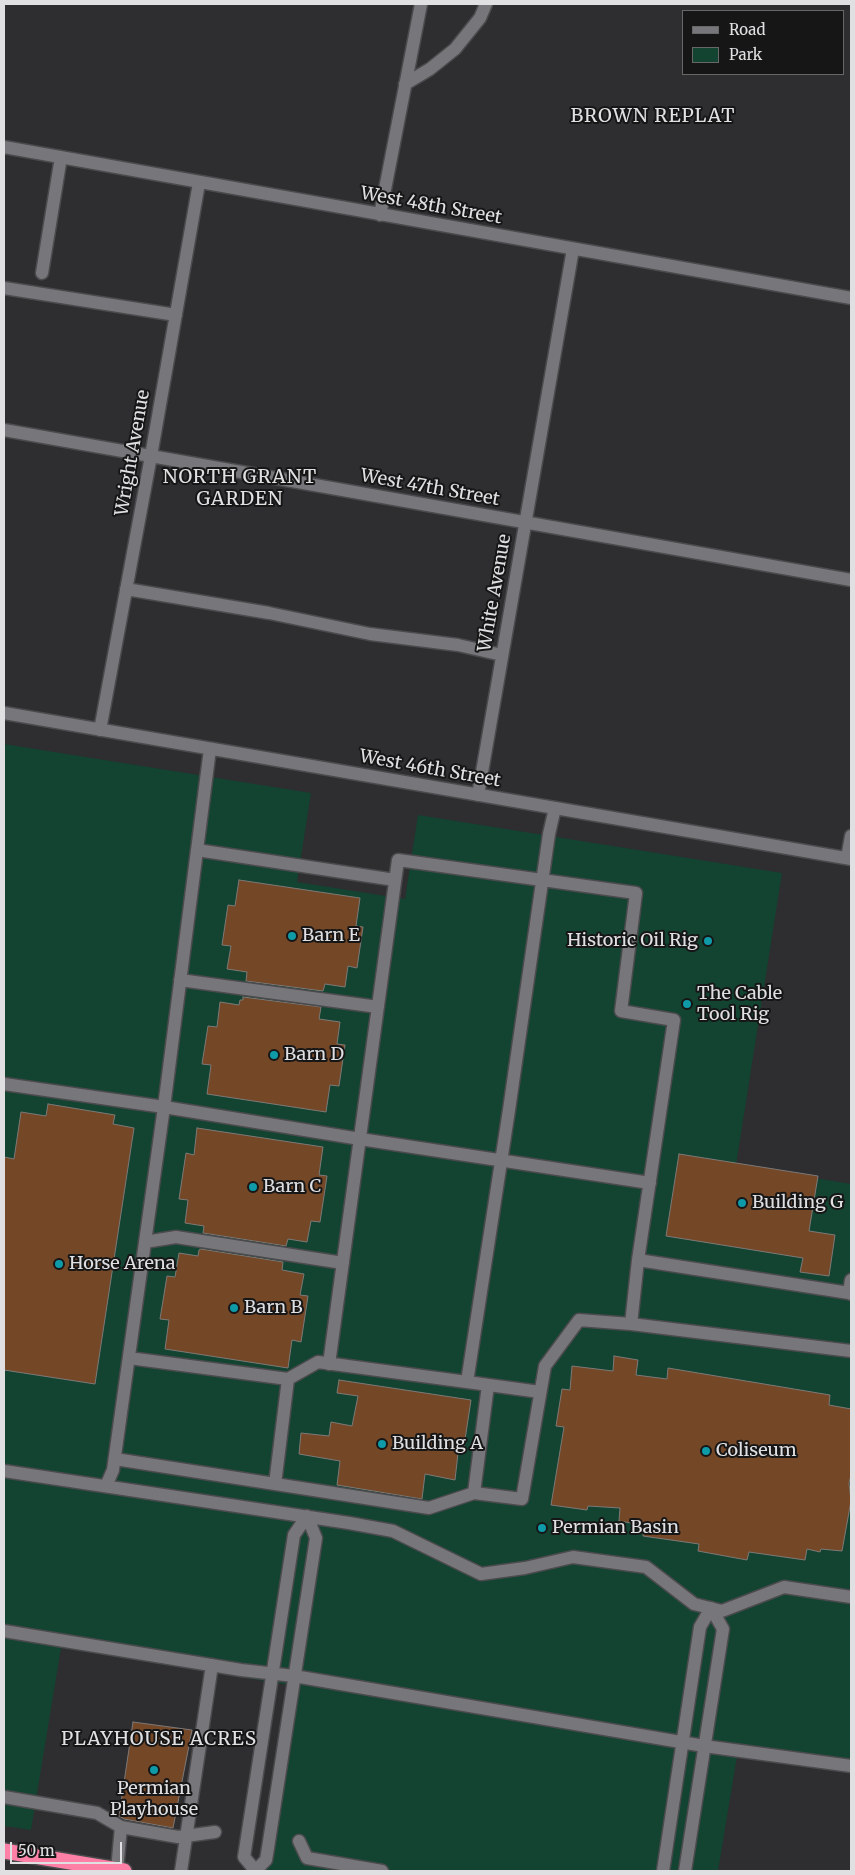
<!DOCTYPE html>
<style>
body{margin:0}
#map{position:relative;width:855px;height:1875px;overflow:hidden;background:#2e2d30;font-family:Merriweather,serif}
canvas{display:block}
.frame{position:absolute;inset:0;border:5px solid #e0e0e2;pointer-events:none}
.legend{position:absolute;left:682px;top:10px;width:162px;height:65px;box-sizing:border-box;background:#161617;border:1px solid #676768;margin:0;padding:6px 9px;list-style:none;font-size:15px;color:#e0e0e2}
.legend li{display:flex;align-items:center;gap:10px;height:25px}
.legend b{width:25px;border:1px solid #676768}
.scale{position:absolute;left:10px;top:1842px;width:112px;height:22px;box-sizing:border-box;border:2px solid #e0e0e2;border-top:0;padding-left:6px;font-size:15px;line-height:18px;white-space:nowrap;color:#e0e0e2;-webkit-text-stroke:4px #161617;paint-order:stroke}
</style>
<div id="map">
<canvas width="855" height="1875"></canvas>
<div class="frame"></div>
<ul class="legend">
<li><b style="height:6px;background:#77767a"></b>Road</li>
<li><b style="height:14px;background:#124431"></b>Park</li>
</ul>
<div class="scale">50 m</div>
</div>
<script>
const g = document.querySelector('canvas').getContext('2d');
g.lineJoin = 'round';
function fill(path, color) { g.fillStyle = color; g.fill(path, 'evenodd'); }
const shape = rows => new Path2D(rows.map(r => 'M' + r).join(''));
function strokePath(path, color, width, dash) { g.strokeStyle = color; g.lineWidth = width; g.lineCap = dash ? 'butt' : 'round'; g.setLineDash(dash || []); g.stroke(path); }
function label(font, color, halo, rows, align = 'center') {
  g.font = font + ' Merriweather,serif'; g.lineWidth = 4; g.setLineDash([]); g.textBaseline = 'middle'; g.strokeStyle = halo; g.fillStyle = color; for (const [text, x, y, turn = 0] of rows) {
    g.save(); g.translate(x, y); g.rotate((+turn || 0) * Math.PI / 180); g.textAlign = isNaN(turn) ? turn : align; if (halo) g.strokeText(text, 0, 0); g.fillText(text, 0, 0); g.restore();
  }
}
const green = shape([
 [4,744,311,793,297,882,405,899,418,815,782,873,736,1165,851,1184,851,1763,739,1744,718,1871,274,1871,260,1869,289,1685,61,1648,31,1830,4,1826]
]);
const building = shape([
 [239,880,360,898,356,926,363,927,357,968,348,966,345,987,325,984,323,991,246,981,247,972,227,969,231,946,222,945,228,905,235,906,239,880],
 [243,997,321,1007,319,1019,340,1022,337,1044,345,1045,339,1086,330,1085,326,1112,207,1094,211,1065,202,1064,208,1026,217,1027,220,1002,239,1005,240,1000,243,1000,243,997],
 [48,1104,115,1115,113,1124,134,1128,95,1384,4,1370,4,1157,14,1159,21,1112,46,1116,48,1104],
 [197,1128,323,1147,319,1175,327,1176,320,1222,311,1221,307,1242,288,1239,286,1246,203,1233,204,1226,185,1223,188,1200,179,1199,186,1153,194,1155,197,1128],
 [679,1154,818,1176,809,1231,835,1235,829,1276,800,1272,803,1258,666,1236,679,1154],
 [201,1249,283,1262,282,1270,304,1274,300,1295,308,1296,301,1342,292,1340,288,1368,165,1349,169,1320,160,1319,167,1276,175,1277,179,1253,198,1256,199,1250,201,1249],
 [614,1356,638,1360,636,1375,667,1379,668,1368,830,1395,829,1405,851,1409,851,1475,849,1483,851,1501,842,1551,821,1549,820,1552,807,1549,805,1560,749,1552,747,1560,698,1551,699,1544,643,1536,644,1525,619,1521,620,1508,588,1506,587,1510,551,1505,564,1427,556,1426,562,1389,570,1390,572,1366,613,1371,614,1356],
 [339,1380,471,1400,463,1453,458,1453,455,1480,425,1474,422,1499,337,1485,340,1461,299,1454,301,1433,329,1436,331,1422,352,1426,358,1396,337,1393,339,1380],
 [133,1722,192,1730,173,1828,124,1819,119,1816,133,1722]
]);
const minor = shape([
 [405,84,430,69,455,49,480,18,486,4],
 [4,147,851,298],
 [380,215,421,4],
 [42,273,61,157],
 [4,288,176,315],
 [4,430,851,580],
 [126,589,269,613,370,634,458,645,502,655],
 [4,713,851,859],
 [100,730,151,456,199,183],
 [478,795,573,249],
 [197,850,395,880],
 [847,858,851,836],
 [180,980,378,1007],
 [4,1084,164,1107,210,749],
 [145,1242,176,1237,343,1263],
 [851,1280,849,1293,851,1294],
 [631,1324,638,1260,849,1293],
 [129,1358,288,1379,318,1362,467,1382],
 [329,1364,398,860,636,893,621,1011,674,1020,638,1260],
 [488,1385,474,1493,522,1499,545,1366,579,1320,631,1324,851,1351],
 [540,1392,467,1382,509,1110,549,834,555,808],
 [115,1459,429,1508,474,1493],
 [4,1471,349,1523,393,1531,481,1574,525,1568,573,1557,646,1567,694,1604,722,1611,784,1587,851,1597],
 [275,1484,288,1379],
 [106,1486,113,1470,164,1107,360,1139,650,1183],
 [4,1631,241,1670,294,1676,704,1746,851,1766],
 [4,1797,97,1813,121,1827,178,1837,215,1832],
 [299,1841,307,1858,382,1871],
 [117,1870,121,1827],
 [181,1871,212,1665],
 [255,1871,266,1860,268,1848,316,1538,307,1516,294,1535,244,1857,255,1870],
 [663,1871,700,1627,711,1608,723,1629,685,1871]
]);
const highway = shape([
 [4,1851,124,1871]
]);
const markers = [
 [292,936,5,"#0f9aa8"],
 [708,941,5,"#0f9aa8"],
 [687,1004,5,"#0f9aa8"],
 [274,1055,5,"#0f9aa8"],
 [253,1187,5,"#0f9aa8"],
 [742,1203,5,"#0f9aa8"],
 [59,1264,5,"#0f9aa8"],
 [234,1308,5,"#0f9aa8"],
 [382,1444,5,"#0f9aa8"],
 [706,1451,5,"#0f9aa8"],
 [542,1528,5,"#0f9aa8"],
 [154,1770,5,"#0f9aa8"]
];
const streetNames = [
 ["West 48th Street",431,206,10],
 ["Wright Avenue",133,453,-80],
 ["West 47th Street",430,488,10],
 ["White Avenue",495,593,-80],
 ["West 46th Street",430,769,10]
];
const poiNames = [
 ["Barn E",302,936],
 ["Historic Oil Rig",698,941,"right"],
 ["The Cable",697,994],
 ["Tool Rig",697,1015],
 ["Barn D",284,1055],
 ["Barn C",263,1187],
 ["Building G",752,1203],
 ["Horse Arena",69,1264],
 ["Barn B",244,1308],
 ["Building A",392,1444],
 ["Coliseum",716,1451],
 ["Permian Basin",552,1528],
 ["Permian",154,1789,"center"],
 ["Playhouse",154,1810,"center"]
];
const neighbourhoodNames = [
 ["BROWN REPLAT",653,117],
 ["NORTH GRANT",240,478],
 ["GARDEN",240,500],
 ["PLAYHOUSE ACRES",159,1740]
];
fill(green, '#124431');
fill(building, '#744727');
strokePath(building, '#7d7977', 1);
strokePath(minor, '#4b4a4d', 15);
strokePath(highway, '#4b4a4d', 18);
strokePath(minor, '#77767a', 12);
strokePath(highway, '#fe80a6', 15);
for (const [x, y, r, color] of markers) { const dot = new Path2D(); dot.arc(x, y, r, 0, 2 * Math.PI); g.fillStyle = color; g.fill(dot); strokePath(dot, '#161617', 2); }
label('18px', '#e0e0e2', '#161617', streetNames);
label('18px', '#e0e0e2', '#161617', poiNames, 'left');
g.letterSpacing = '1px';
label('19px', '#e0e0e2', '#161617', neighbourhoodNames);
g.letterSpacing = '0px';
</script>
